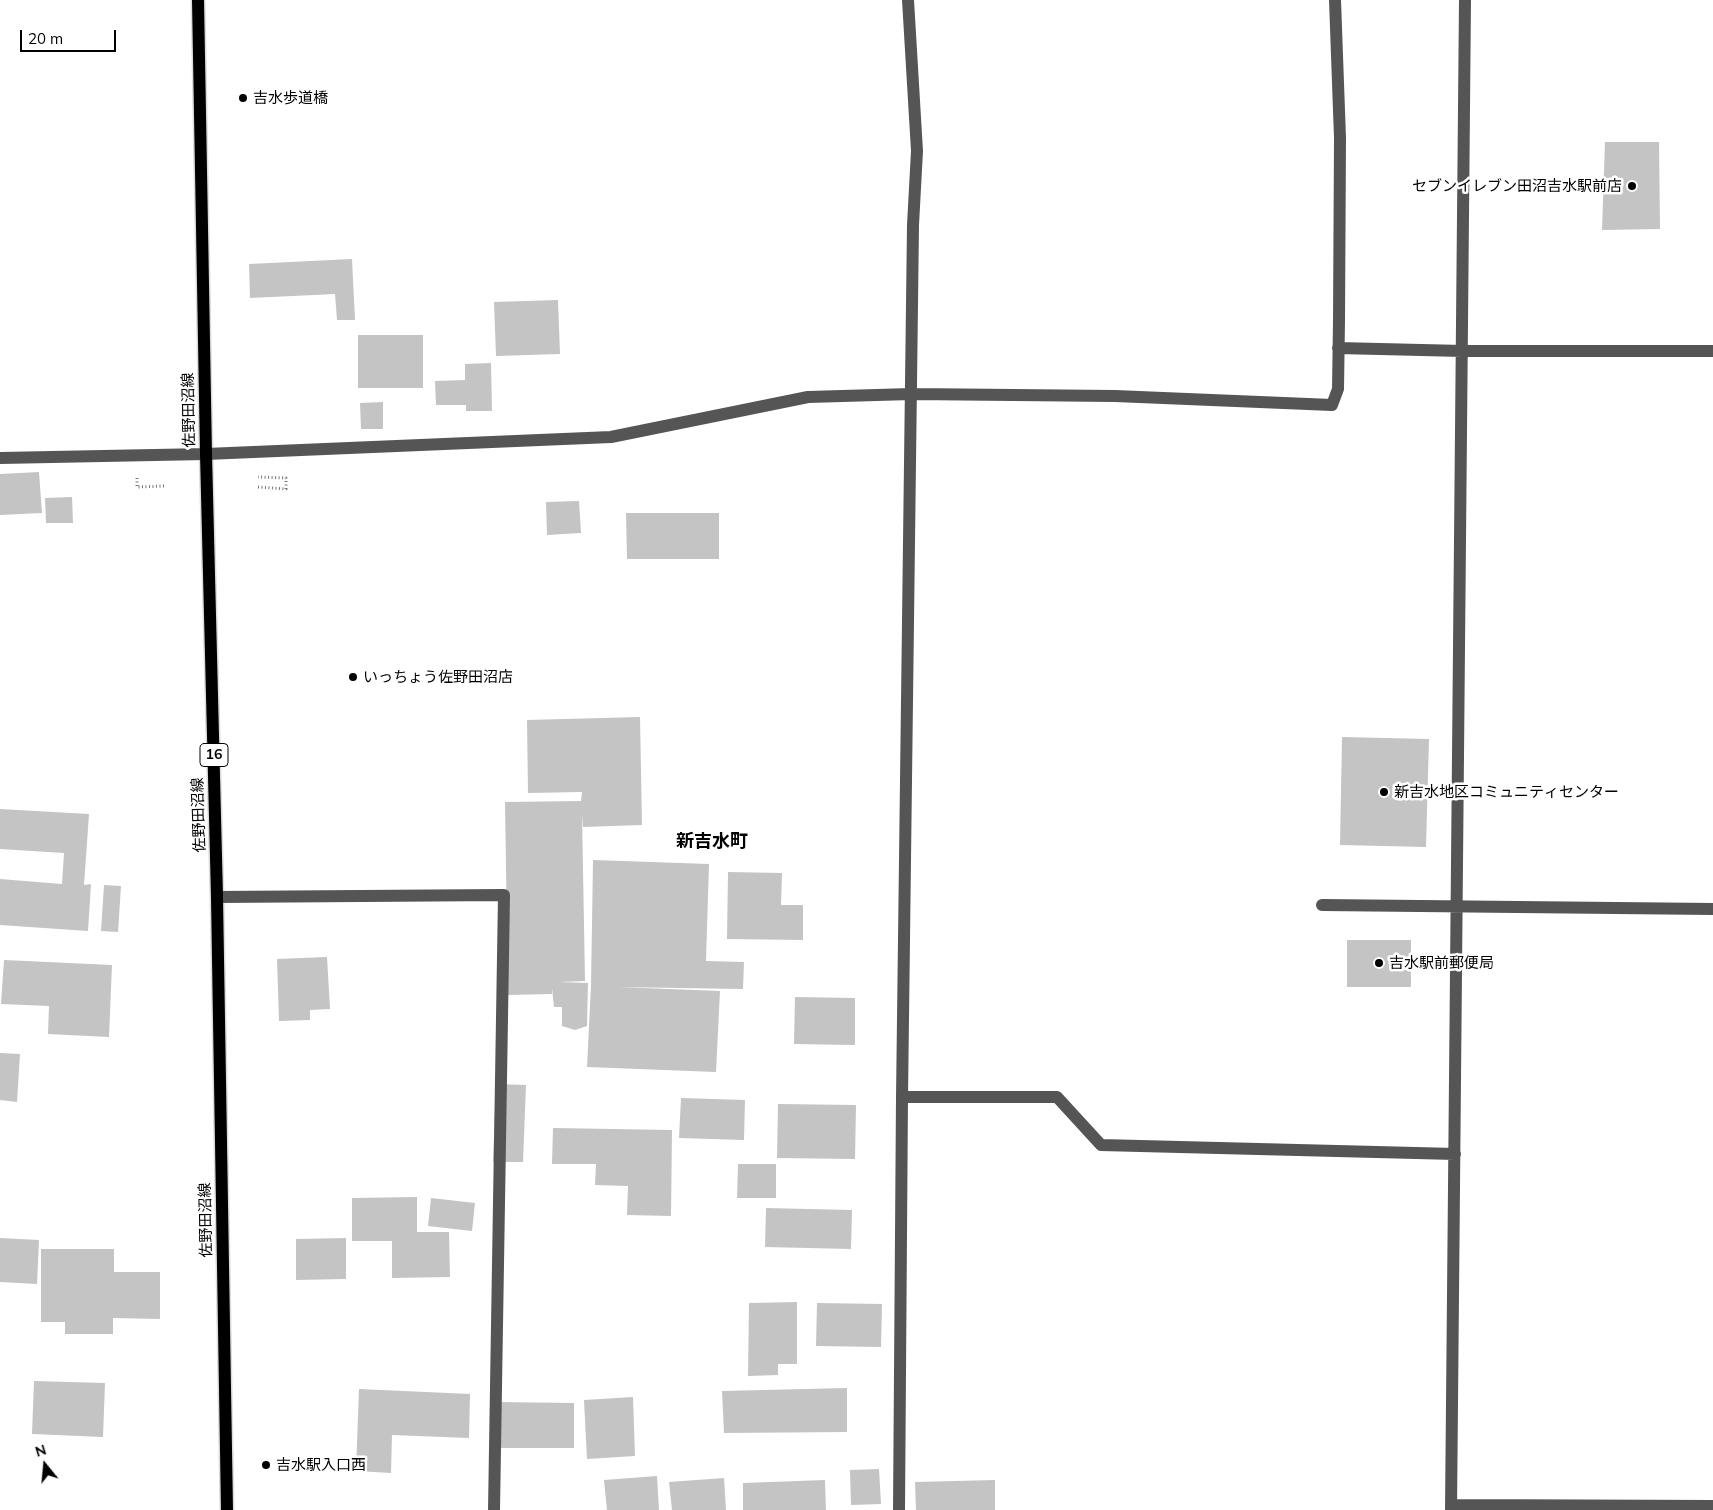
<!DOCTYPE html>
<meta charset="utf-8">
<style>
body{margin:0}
#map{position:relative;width:1713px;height:1510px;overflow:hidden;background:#fff;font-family:Mulish,sans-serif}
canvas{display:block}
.north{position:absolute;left:20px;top:1440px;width:50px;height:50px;-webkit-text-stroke:4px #fff;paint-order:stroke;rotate:343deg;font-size:14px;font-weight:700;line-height:20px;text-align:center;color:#000}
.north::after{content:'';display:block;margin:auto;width:18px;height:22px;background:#000;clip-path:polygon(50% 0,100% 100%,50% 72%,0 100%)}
.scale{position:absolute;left:20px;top:30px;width:96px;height:22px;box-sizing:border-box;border:2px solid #000;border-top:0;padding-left:6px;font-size:15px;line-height:18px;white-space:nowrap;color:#000;-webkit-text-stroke:4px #fff;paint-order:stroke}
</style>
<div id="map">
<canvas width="1713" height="1510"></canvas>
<div class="north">N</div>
<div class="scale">20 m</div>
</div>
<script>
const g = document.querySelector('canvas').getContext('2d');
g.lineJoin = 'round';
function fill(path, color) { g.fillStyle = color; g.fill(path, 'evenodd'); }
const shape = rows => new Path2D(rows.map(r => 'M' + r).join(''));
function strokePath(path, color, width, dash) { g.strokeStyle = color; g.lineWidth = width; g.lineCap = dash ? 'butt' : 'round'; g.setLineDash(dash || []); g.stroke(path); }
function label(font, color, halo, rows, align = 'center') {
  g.font = font + ' Mulish,"Noto Sans JP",sans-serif'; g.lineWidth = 5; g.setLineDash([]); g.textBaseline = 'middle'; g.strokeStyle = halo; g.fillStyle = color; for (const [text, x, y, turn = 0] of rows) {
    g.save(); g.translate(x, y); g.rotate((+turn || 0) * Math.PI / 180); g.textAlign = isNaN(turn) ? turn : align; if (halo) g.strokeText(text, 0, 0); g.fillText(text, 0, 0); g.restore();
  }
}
const building = shape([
 [1605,142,1659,142,1660,229,1602,230],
 [352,259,355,320,337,320,335,294,250,298,249,264],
 [558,300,560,354,496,356,494,302],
 [358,335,423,335,423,388,358,388],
 [491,363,492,411,466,411,466,405,436,405,435,381,465,380,465,364],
 [383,402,383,429,361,429,360,403],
 [39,472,42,513,0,515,0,474],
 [72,497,73,523,46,523,45,498],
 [579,501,581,533,547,535,546,502],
 [626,513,719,513,719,559,627,559],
 [640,717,642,825,583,827,582,814,585,981,559,982,588,983,587,1026,575,1030,562,1026,562,1007,554,1007,552,988,552,994,508,995,505,802,581,801,582,792,528,793,527,720],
 [1342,737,1429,739,1426,847,1340,845],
 [0,809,89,814,84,885,91,884,88,931,0,925,0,879,62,884,64,853,0,849],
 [593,860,709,864,706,961,744,962,743,989,617,987,720,991,716,1072,587,1067,591,986],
 [728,872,782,873,781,905,803,905,803,940,727,939],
 [104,885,121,886,118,932,101,931],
 [1347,940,1411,940,1411,987,1347,987],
 [327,957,330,1009,310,1010,310,1020,279,1021,277,959],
 [4,960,112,965,109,1037,48,1034,49,1006,1,1004],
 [795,997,855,998,855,1045,794,1044],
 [0,1053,20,1054,17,1102,0,1100],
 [496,1084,526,1085,523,1162,493,1162],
 [681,1098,745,1100,744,1140,679,1138],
 [778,1104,856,1105,855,1159,777,1158],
 [553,1128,672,1130,671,1216,627,1215,628,1186,595,1185,596,1164,552,1164],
 [738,1164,776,1164,776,1198,737,1198],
 [417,1197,417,1232,449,1232,450,1277,392,1278,392,1241,352,1241,352,1198],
 [431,1198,475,1203,472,1231,428,1226],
 [766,1208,852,1210,851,1249,765,1247],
 [0,1238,39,1240,37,1284,0,1282],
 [346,1238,346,1279,296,1280,296,1239],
 [41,1249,114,1249,114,1272,160,1272,160,1319,113,1318,113,1334,65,1334,65,1322,41,1322],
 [797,1302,797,1364,778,1364,778,1375,748,1376,749,1303],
 [817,1303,882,1304,881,1347,816,1346],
 [34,1381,105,1383,103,1437,32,1434],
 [847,1388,847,1432,724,1433,722,1391],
 [359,1389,470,1394,469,1438,392,1435,391,1473,356,1471],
 [633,1397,635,1456,587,1459,584,1400],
 [496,1402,574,1403,574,1448,496,1448],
 [879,1469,881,1504,851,1505,850,1470],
 [657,1476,659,1510,607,1510,604,1480],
 [724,1478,726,1510,672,1510,669,1482],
 [825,1480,826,1510,743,1510,743,1483],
 [995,1480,995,1510,916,1510,915,1482]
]);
const path = shape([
 [137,478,137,487,165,486],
 [258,487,286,489,286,478,258,477]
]);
const minor = shape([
 [1338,348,1463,351,1713,351],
 [0,458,206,454,611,437,808,397,911,394,1115,396,1332,405,1338,389,1339,321,1340,138,1335,0],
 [217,897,504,895,494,1510],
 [1322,905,1713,909],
 [902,1097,1057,1097,1101,1145,1455,1154],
 [1451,1505,1713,1506],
 [899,1510,902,1097,913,225,917,151,908,0],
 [1451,1510,1465,0]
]);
const major = shape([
 [198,0,206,454,217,897,227,1510]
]);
const markers = [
 [243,98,5,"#000"],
 [1632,186,5,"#000"],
 [353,677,5,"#000"],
 [1384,792,5,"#000"],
 [1379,963,5,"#000"],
 [266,1465,5,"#000"]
];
const shields = [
 [214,755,28]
];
const shieldNames = [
 ["16",214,755]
];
const poiNames = [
 ["吉水歩道橋",253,98],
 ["セブンイレブン田沼吉水駅前店",1622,186,"right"],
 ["いっちょう佐野田沼店",363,677],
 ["新吉水地区コミュニティセンター",1394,792],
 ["吉水駅前郵便局",1389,963],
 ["吉水駅入口西",276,1465]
];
const streetNames = [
 ["佐野田沼線",189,410,-91],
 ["佐野田沼線",199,815,-92],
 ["佐野田沼線",206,1220,-91]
];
const quarterNames = [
 ["新吉水町",712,842]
];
fill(building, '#c4c4c4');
strokePath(major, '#dbdbdb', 15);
strokePath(path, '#777', 3, [1, 2.5]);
strokePath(minor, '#555', 12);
strokePath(major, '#000', 12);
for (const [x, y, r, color] of markers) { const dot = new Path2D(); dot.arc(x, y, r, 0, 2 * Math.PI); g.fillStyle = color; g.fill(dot); strokePath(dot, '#fff', 2); }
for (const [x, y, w] of shields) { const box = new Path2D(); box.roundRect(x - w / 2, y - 11.5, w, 23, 4); g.fillStyle = '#fff'; g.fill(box); strokePath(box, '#000', 1); }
label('bold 14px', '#000', null, shieldNames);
label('15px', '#000', '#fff', poiNames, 'left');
label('15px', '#000', '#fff', streetNames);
label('bold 18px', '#000', '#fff', quarterNames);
</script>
